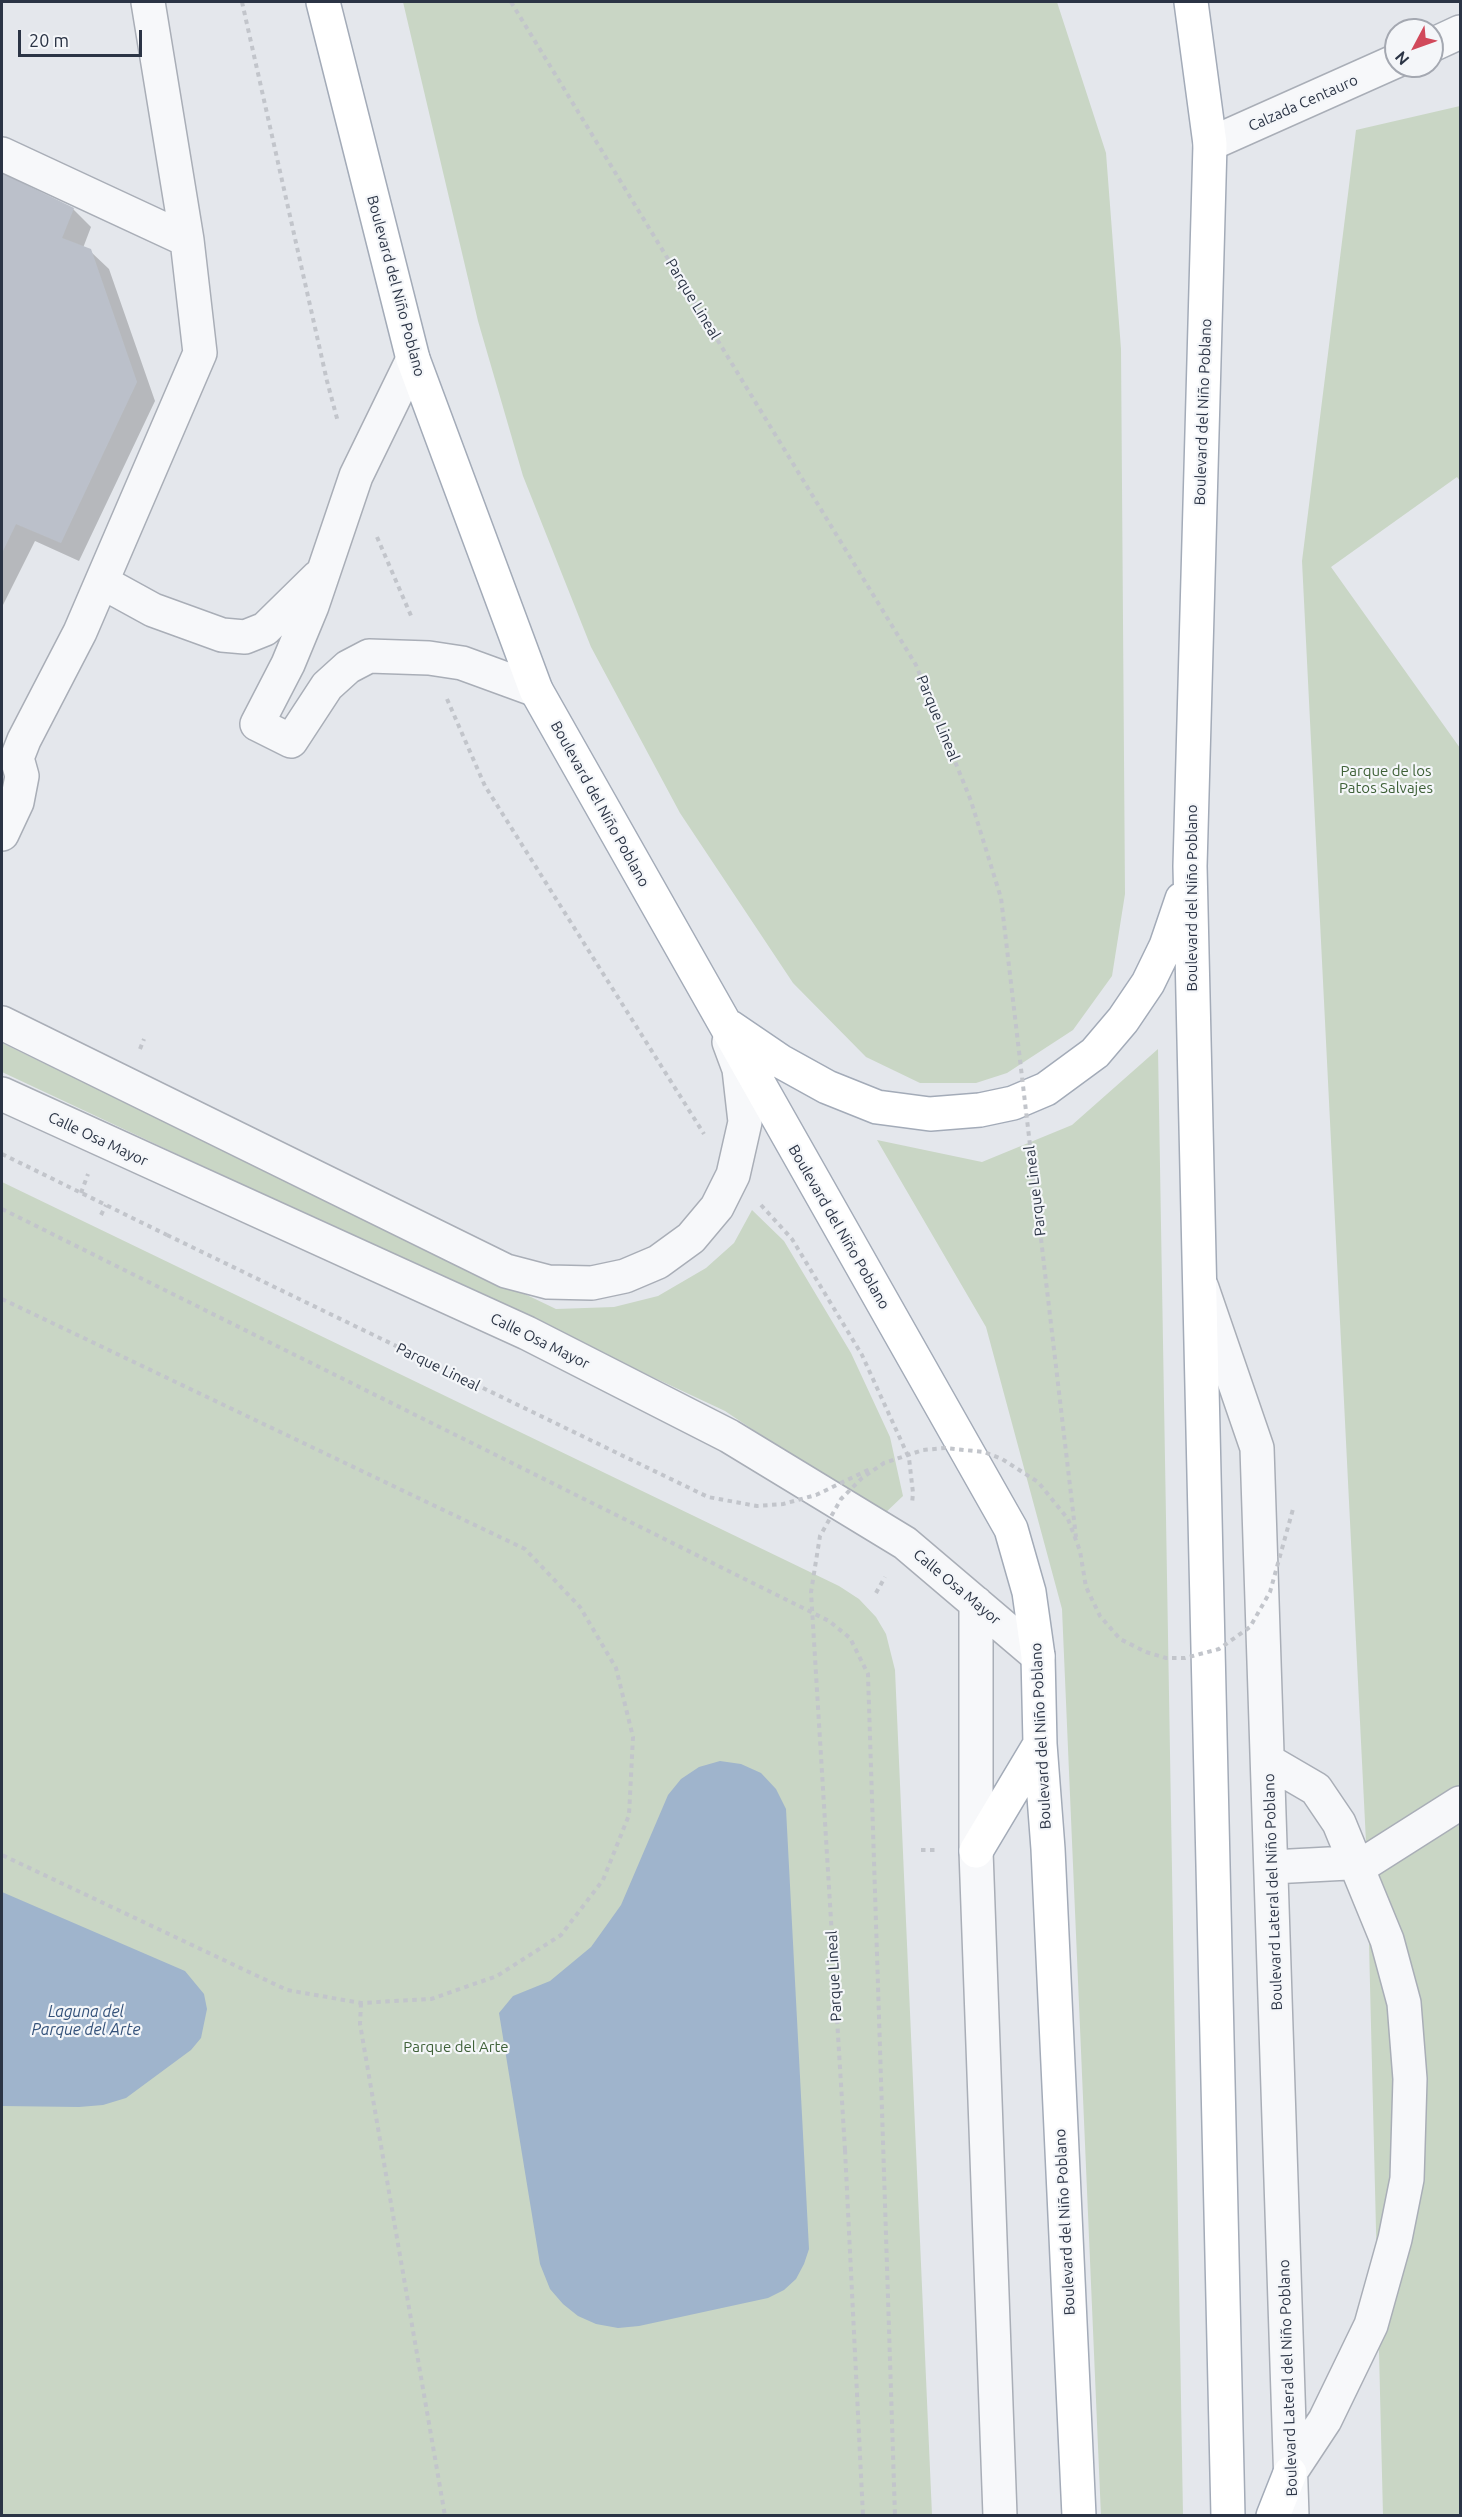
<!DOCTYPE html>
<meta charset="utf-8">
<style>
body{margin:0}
#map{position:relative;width:1462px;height:2517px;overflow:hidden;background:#e4e7ec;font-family:Ubuntu,sans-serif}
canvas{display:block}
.frame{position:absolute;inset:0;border:3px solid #2b3445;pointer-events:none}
.north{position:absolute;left:1384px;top:18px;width:60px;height:60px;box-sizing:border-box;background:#f4f6f9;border:2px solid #a4a8b1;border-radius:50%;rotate:229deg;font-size:16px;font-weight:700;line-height:24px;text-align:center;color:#2b3445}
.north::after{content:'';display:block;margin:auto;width:21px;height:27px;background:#d1495b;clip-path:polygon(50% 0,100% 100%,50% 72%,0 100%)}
.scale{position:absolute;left:18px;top:30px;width:124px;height:27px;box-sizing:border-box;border:3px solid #2b3445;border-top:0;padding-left:8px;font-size:18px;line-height:21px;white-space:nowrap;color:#2b3445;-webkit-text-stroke:4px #f4f6f9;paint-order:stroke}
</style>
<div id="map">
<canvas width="1462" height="2517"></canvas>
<div class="frame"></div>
<div class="north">N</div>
<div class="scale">20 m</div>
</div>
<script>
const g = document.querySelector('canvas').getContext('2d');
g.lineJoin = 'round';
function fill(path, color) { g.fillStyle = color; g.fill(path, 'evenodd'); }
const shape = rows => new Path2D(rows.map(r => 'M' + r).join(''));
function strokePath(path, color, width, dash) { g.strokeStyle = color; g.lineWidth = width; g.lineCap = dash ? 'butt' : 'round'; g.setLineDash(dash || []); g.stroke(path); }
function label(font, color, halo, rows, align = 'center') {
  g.font = font + ' Ubuntu,sans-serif'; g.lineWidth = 4.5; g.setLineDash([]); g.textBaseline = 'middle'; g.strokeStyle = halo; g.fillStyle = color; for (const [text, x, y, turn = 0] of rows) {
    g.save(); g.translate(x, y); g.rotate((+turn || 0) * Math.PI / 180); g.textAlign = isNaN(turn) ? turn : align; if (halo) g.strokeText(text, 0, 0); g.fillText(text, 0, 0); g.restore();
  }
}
const green = shape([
 [403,2,1057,2,1106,153,1121,349,1125,894,1112,976,1073,1030,1007,1073,976,1083,920,1083,866,1057,793,983,680,813,591,647,523,476,478,321],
 [1460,106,1460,481,1457,477,1331,567,1460,748,1460,2515,1383,2515,1367,1862,1302,561,1356,130],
 [2,1043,556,1309,614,1307,658,1296,706,1268,734,1243,752,1210,784,1241,851,1353,890,1437,903,1496,882,1516,725,1411,2,1072],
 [1158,1049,1183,2515,1101,2516,1062,1609,986,1327,877,1140,982,1162,1072,1125],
 [2,1182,839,1586,859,1599,876,1617,886,1634,895,1670,932,2515,2,2515]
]);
const water = shape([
 [720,1761,741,1764,761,1773,776,1789,786,1809,809,2249,804,2264,796,2279,784,2290,768,2298,639,2326,618,2328,596,2324,578,2316,563,2304,550,2289,540,2264,499,2013,513,1996,550,1981,591,1947,621,1905,668,1795,681,1779,699,1767],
 [2,1892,185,1971,204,1994,207,2009,201,2038,191,2050,126,2098,103,2105,79,2107,2,2106]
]);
const shadow = shape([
 [2,175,73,209,91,227,83,248,90,251,109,269,155,401,79,561,35,541,2,607]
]);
const building = shape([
 [2,173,74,208,62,238,91,249,137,382,61,543,16,524,2,553]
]);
const path = shape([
 [242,2,327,381,338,422],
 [377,537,412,618],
 [447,699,485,786,704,1134],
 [140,1049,144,1039],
 [2,1154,167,1235],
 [81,1193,88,1174],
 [761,1205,792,1239,862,1355,909,1458,913,1493,912,1504],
 [2,1209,829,1621,850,1638,868,1674,895,2516],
 [101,1215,106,1205],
 [2,1299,525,1549,580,1607,616,1668,633,1737,629,1815,603,1880,561,1935,497,1976,431,1999,361,2003,287,1990,2,1855],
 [876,1593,885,1577],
 [921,1850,939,1850],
 [361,2003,360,2024,445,2516],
 [845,2150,863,2516]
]);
const minor = shape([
 [1432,45,1460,32],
 [1210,144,1396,61],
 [2,154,187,240],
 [413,359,356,476,312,606,288,664,257,724,291,741,327,686,348,667,369,656,429,658,462,663,536,690],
 [102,582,153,610,222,635,245,637,265,629,318,577],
 [2,834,17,802,22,776,17,758,24,740,80,632,200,353,187,240,148,2],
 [2,1023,506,1271,548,1282,592,1283,625,1276,658,1262,691,1238,717,1207,733,1175,745,1122,739,1069,729,1042],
 [2,1094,527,1333,729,1436,905,1543,1038,1656],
 [1202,1288,1257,1448,1292,2516],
 [976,1603,976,1851,1000,2516],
 [1268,1761,1316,1789,1339,1823,1387,1940,1404,2003,1410,2079,1407,2179,1395,2239,1371,2325,1325,2420,1290,2473],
 [1272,1867,1367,1862,1460,1803]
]);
const major = shape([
 [323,2,413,359,536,690,1011,1529,1029,1592,1038,1656,1040,1744,1048,1849,1079,2516],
 [1191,2,1210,144,1190,866,1228,2516],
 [730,1027,780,1061,827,1087,877,1107,930,1114,980,1110,1013,1103,1046,1089,1095,1053,1123,1020,1148,983,1166,946,1182,899],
 [976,1851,1040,1744],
 [1273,2516,1290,2473]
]);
const pathBridge = shape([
 [511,2,916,665,971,801,1001,898,1076,1537],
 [167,1235,708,1497,757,1506,783,1504,816,1495,872,1468],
 [845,2150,811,1592,820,1536,841,1499,862,1478,884,1463,923,1450,945,1448,984,1452,1002,1459,1038,1482,1068,1519,1080,1551,1086,1587,1100,1616,1120,1639,1146,1652,1166,1658,1185,1658,1219,1649,1250,1627,1270,1592,1293,1509]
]);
const streetNames = [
 ["Calzada Centauro",1303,103,-24],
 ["Boulevard del Niño Poblano",396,286,75],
 ["Parque Lineal",693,299,59],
 ["Boulevard del Niño Poblano",1203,412,-88],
 ["Parque Lineal",938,718,68],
 ["Boulevard del Niño Poblano",600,804,61],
 ["Boulevard del Niño Poblano",1192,898,-90],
 ["Calle Osa Mayor",98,1139,25],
 ["Parque Lineal",1035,1191,-97],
 ["Boulevard del Niño Poblano",839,1227,60],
 ["Calle Osa Mayor",540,1341,26],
 ["Parque Lineal",438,1367,26],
 ["Calle Osa Mayor",957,1587,40],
 ["Boulevard del Niño Poblano",1041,1736,-93],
 ["Boulevard Lateral del Niño Poblano",1273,1892,-92],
 ["Parque Lineal",834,1976,-93],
 ["Boulevard del Niño Poblano",1065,2222,-93],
 ["Boulevard Lateral del Niño Poblano",1288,2378,-92]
];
const parkNames = [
 ["Parque de los",1386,771],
 ["Patos Salvajes",1386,788],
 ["Parque del Arte",456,2047]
];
const waterNames = [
 ["Laguna del",86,2012],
 ["Parque del Arte",86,2030]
];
fill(green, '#c9d6c5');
fill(water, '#9fb4cc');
fill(shadow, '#0003');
fill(building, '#bbc0ca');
strokePath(minor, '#a9aeb7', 36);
strokePath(major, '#a3abb8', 36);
strokePath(path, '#c2c5cb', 4, [4.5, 4.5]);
strokePath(minor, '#f7f8fa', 33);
strokePath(major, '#fff', 33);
strokePath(pathBridge, '#c2c5cb', 4, [4.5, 4.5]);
label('15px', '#2b3445', '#f4f6f9', streetNames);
label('15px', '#3f6138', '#f4f6f9', parkNames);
label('italic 16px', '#34527a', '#f4f6f9', waterNames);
</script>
